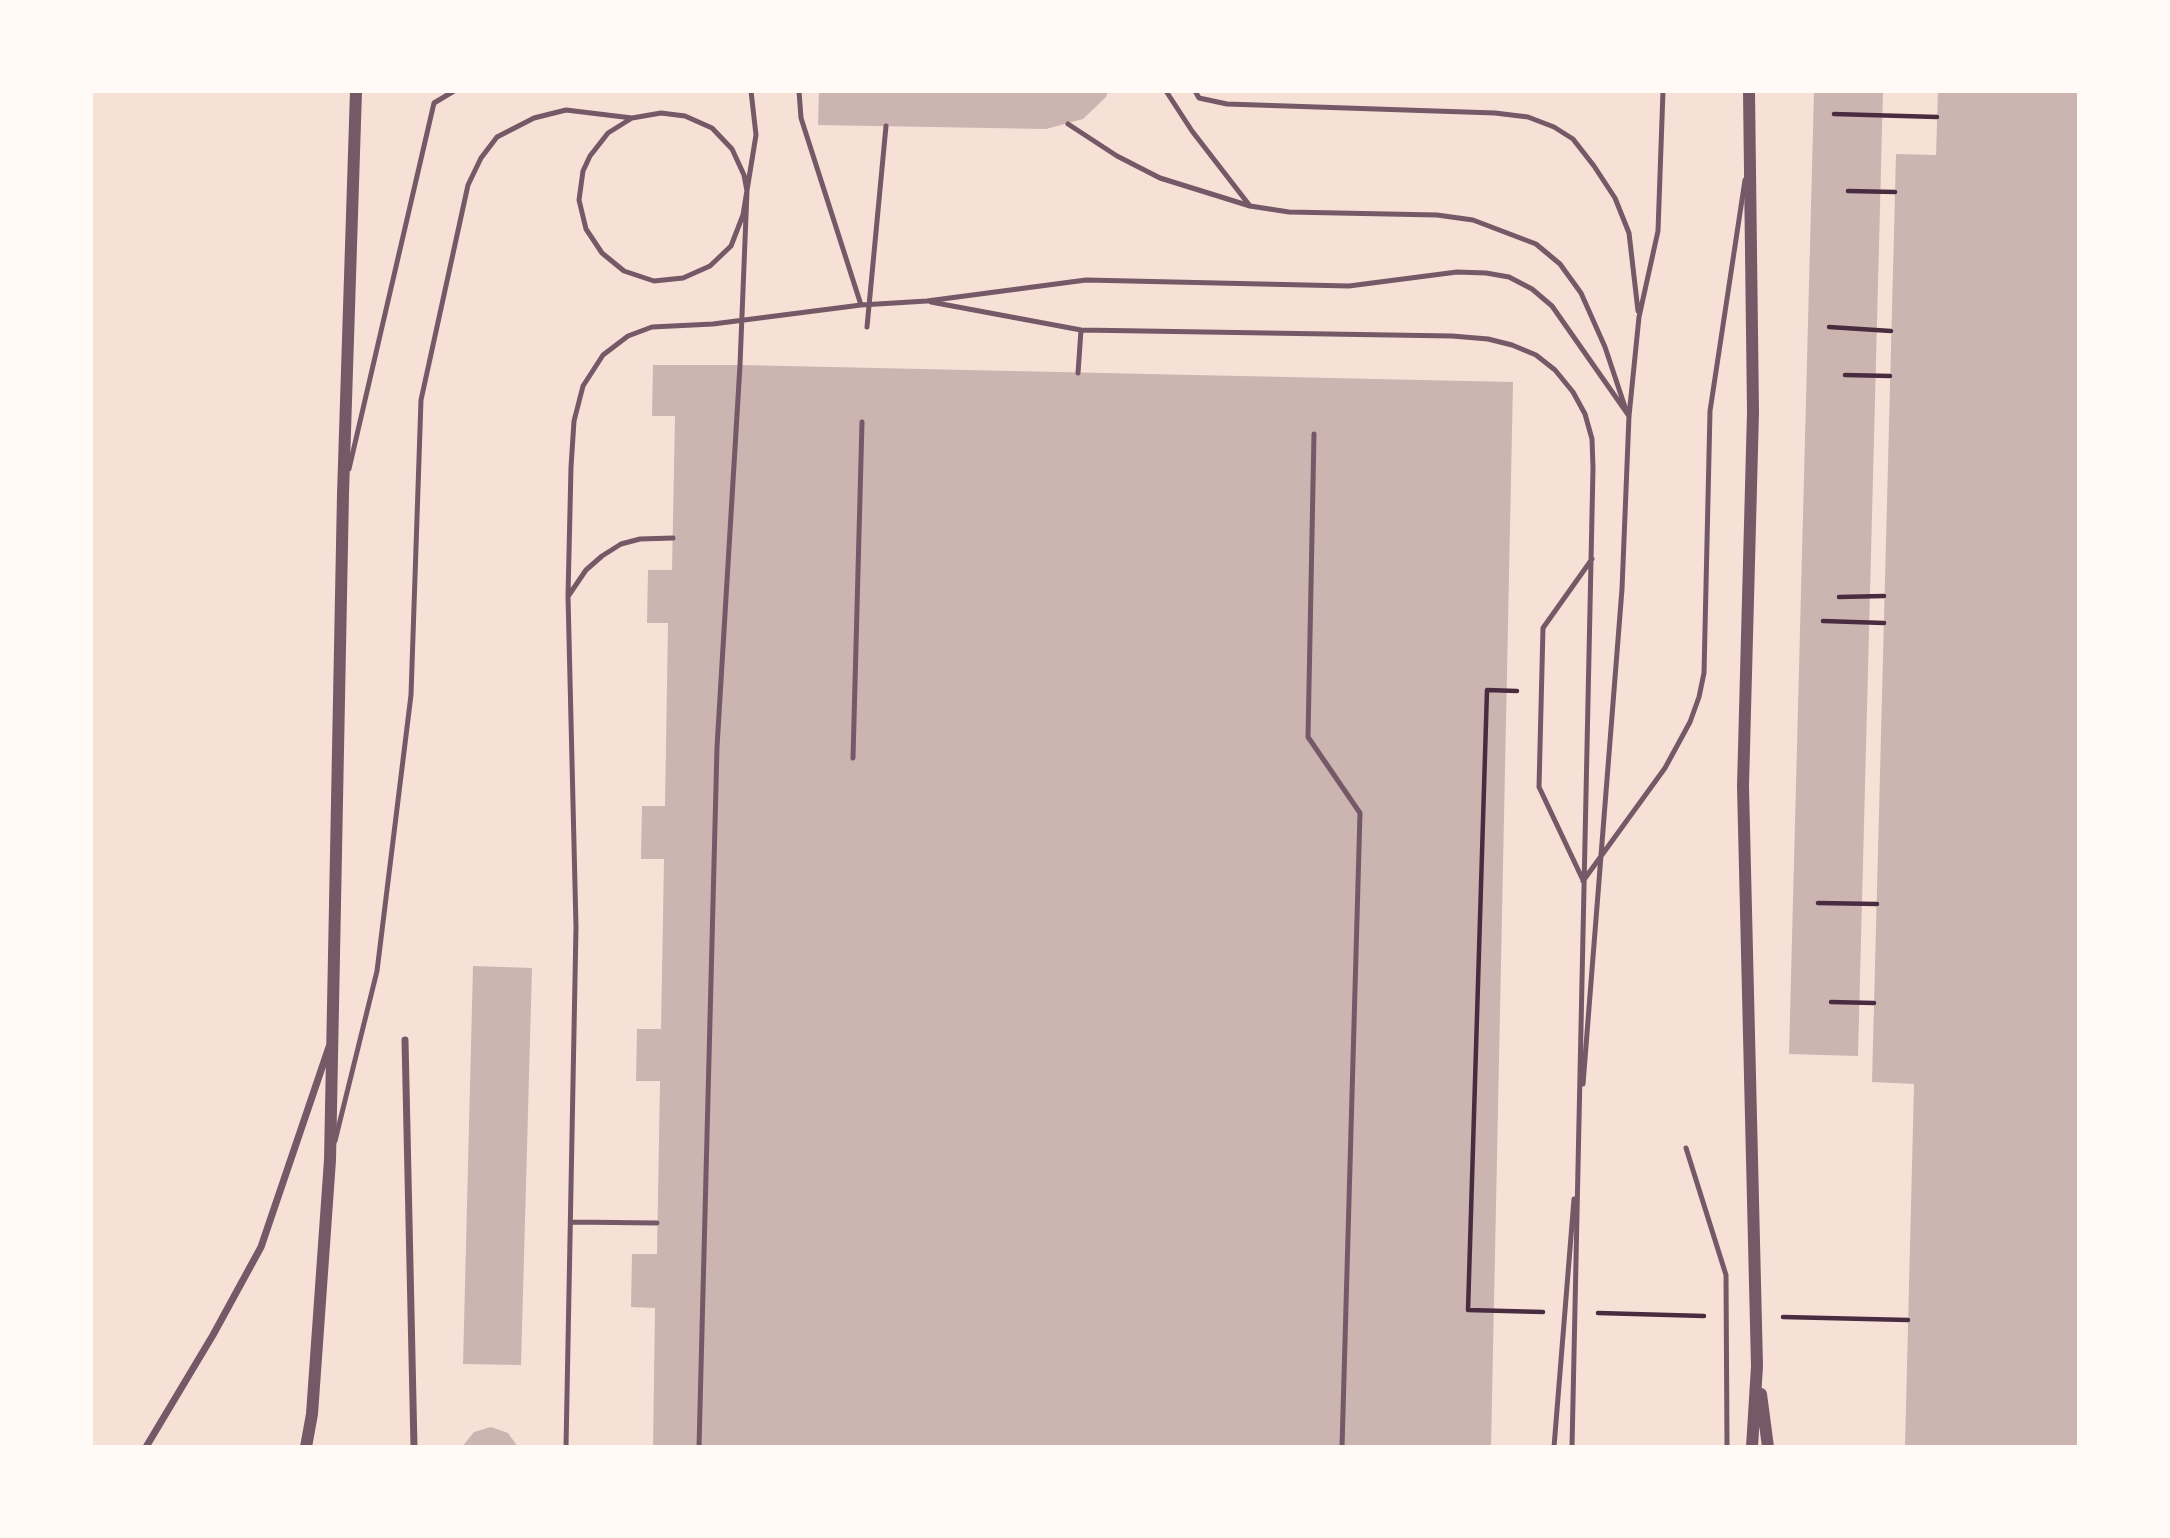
<!DOCTYPE html>
<style>
body{margin:0}
#map{position:relative;width:2170px;height:1538px;overflow:hidden;background:#f7e1d7;font-family:"Fira Sans",sans-serif}
canvas{display:block}
.frame{position:absolute;inset:0;border:93px solid #fffaf5;pointer-events:none}
</style>
<div id="map">
<canvas width="2170" height="1538"></canvas>
<div class="frame"></div>
</div>
<script>
const g = document.querySelector('canvas').getContext('2d');
g.lineJoin = 'round';
function fill(path, color) { g.fillStyle = color; g.fill(path, 'evenodd'); }
const shape = rows => new Path2D(rows.map(r => 'M' + r).join(''));
function strokePath(path, color, width, dash) { g.strokeStyle = color; g.lineWidth = width; g.lineCap = dash ? 'butt' : 'round'; g.setLineDash(dash || []); g.stroke(path); }
const building = shape([
 [819,91,1109,91,1105,98,1083,119,1046,129,818,125],
 [1814,91,1883,91,1858,1056,1789,1054],
 [1938,91,2079,91,2079,1447,1905,1447,1914,1084,1872,1082,1896,154,1936,155],
 [653,365,740,365,1513,382,1491,1447,653,1447,655,1308,631,1307,632,1254,657,1254,660,1081,636,1081,637,1029,661,1029,664,859,641,859,642,806,665,806,668,623,647,623,648,570,672,570,675,416,652,416],
 [473,966,532,968,521,1365,463,1364],
 [491,1427,508,1433,518,1447,462,1447,474,1432]
]);
const path = shape([
 [1834,114,1937,117],
 [1848,191,1895,192],
 [1829,327,1891,331],
 [1845,375,1890,376],
 [1839,597,1884,596],
 [1823,621,1884,623],
 [1517,691,1487,690,1468,1310,1543,1312],
 [1818,903,1877,904],
 [1831,1002,1874,1003],
 [1598,1313,1704,1316],
 [1783,1317,1908,1320]
]);
const service = shape([
 [799,91,801,118,861,305],
 [1166,91,1192,131,1250,206],
 [1195,91,1199,98,1227,104,1495,113,1528,117,1554,127,1573,139,1594,166,1615,198,1629,233,1638,311],
 [1068,124,1117,156,1160,178,1250,206,1289,212,1437,215,1473,220,1536,244,1560,264,1581,293,1605,347,1626,410],
 [931,302,1081,330,1452,336,1488,339,1512,345,1536,355,1555,370,1573,392,1585,414,1592,439,1593,468,1572,1447],
 [867,327,886,126],
 [1078,373,1081,330],
 [1314,434,1308,737,1360,813,1342,1447],
 [349,469,434,103,454,91],
 [569,595,586,570,602,556,621,544,640,539,673,538],
 [853,758,862,422],
 [1582,878,1539,787,1543,628,1592,559],
 [1583,881,1665,768,1690,722,1699,697,1704,673,1710,411,1745,180],
 [1583,1084,1622,589,1629,416,1639,317,1658,231,1663,91],
 [335,1141,377,971,411,695,421,400,468,185,481,158,497,137,534,118,566,110,632,118],
 [1686,1148,1726,1275,1727,1447],
 [572,1222,657,1223],
 [566,1447,576,927,568,596,571,467,574,421,583,386,603,355,628,336,652,327,713,324,861,305,927,301,1086,280,1349,286,1457,272,1486,273,1509,277,1532,289,1552,306,1629,416],
 [699,1447,717,747,740,365,747,191,744,175,732,149,712,128,685,116,661,113,632,118,608,133,590,156,583,171,579,200,586,229,602,253,624,271,654,281,683,278,710,266,731,246,743,215,756,135,751,91],
 [1554,1447,1574,1199]
]);
const minor = shape([
 [405,1040,414,1447],
 [146,1447,213,1335,261,1247,329,1047]
]);
const tertiary = shape([
 [1749,91,1753,412,1743,786,1757,1366,1752,1447],
 [1761,1394,1768,1447],
 [306,1447,312,1414,330,1160,343,494,356,91]
]);
fill(building, '#ccb4b1');
strokePath(path, '#4a2c40', 4.5);
strokePath(service, '#755966', 5);
strokePath(minor, '#755966', 7);
strokePath(tertiary, '#755966', 12);
</script>
